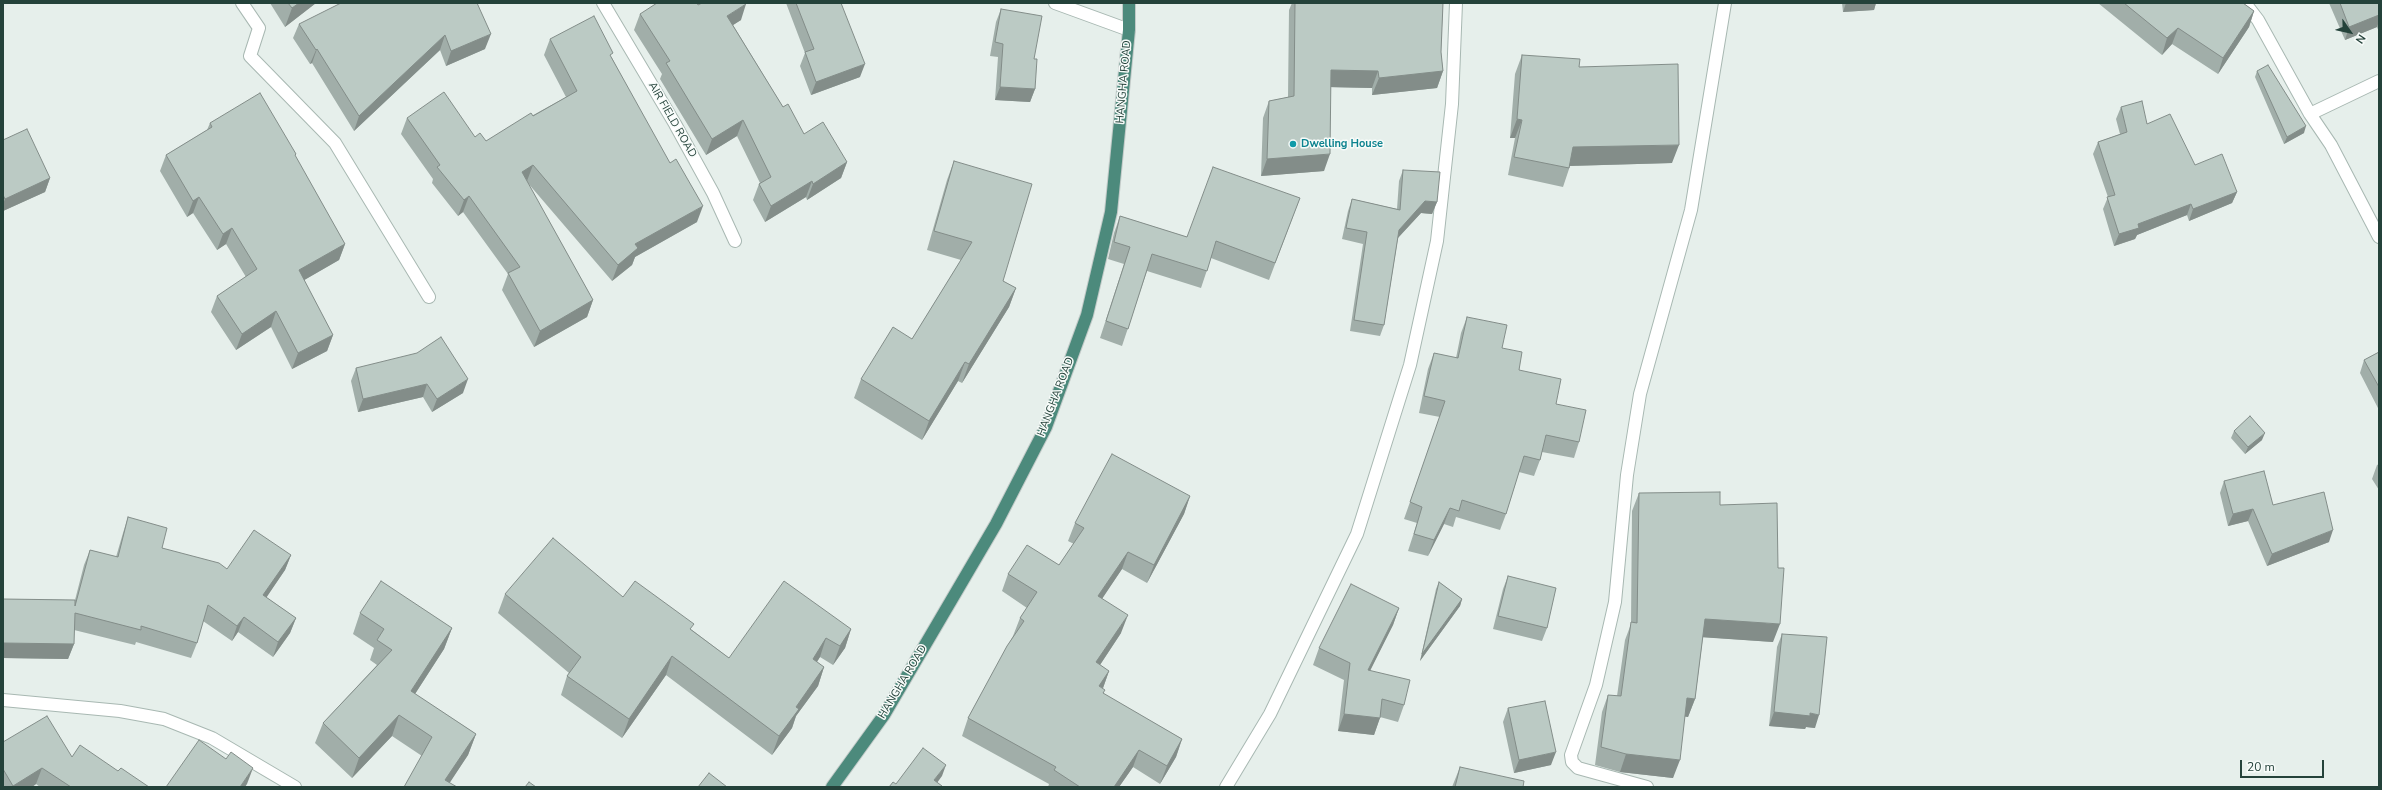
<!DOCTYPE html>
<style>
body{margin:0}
#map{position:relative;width:2382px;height:790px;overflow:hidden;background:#e6efeb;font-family:"Nunito Sans",sans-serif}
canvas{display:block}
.frame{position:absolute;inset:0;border:4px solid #24423a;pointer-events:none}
.north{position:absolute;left:2330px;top:12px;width:40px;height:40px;-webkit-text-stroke:3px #f7fbf9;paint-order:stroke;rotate:124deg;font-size:11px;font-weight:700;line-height:16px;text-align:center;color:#24423a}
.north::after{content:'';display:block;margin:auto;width:14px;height:18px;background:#24423a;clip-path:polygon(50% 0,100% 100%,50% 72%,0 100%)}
.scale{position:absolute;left:2240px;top:760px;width:84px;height:18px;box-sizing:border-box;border:2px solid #24423a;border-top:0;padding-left:5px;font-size:12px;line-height:14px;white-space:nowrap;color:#24423a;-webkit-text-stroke:3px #f7fbf9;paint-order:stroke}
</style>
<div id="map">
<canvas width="2382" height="790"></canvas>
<div class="frame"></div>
<div class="north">N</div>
<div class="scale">20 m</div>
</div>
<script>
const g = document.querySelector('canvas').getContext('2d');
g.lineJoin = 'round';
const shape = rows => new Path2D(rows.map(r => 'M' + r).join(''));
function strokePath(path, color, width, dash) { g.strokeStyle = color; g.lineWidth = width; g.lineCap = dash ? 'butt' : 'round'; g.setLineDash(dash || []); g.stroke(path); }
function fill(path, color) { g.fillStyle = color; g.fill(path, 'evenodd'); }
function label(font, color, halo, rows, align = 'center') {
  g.font = font + ' "Nunito Sans",sans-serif'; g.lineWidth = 3; g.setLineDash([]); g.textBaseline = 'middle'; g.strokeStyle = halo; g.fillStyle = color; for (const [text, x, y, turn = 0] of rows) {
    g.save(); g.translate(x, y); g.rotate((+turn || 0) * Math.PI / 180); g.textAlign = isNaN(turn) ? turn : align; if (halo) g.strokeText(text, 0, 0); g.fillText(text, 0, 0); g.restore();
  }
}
const minor = shape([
 [242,3,259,28,250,56,335,143,429,297],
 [603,3,675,124,713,193,735,241],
 [1055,3,1129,30],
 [2245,3,2258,20,2310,114,2331,145,2379,237],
 [2310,114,2379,81],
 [3,700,120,711,164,719,212,738,295,787],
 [1226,787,1270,714,1357,534,1410,365,1437,241,1452,104,1456,3],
 [1647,787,1578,768,1572,762,1571,755,1596,685,1615,602,1627,475,1640,394,1691,210,1725,3]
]);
const trunk = shape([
 [832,787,884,715,996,524,1046,427,1087,315,1111,212,1129,30,1129,3]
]);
const wall = shape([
 [270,3,316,3,285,27],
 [477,3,485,49,446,66,440,50,354,131,312,63,310,64,293,38,299,24],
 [786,3,841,3,860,77,811,95,800,66,805,53],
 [1292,3,1443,3,1441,52,1443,71,1437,88,1372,95,1372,88,1331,87,1324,171,1261,176,1263,118,1269,101,1288,97,1289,10],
 [1842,3,1876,3,1874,10,1843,12],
 [2098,3,2243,3,2254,11,2249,27,2218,74,2172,44,2162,55],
 [2329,3,2379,3,2379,32,2377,27,2345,40],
 [698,5,741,20,733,25,783,107,804,134,847,162,841,178,807,200,806,197,765,222,753,200,759,184,760,183,737,136,706,155,660,79,662,74,634,30,640,14],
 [1001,9,1034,59,1035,89,1030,102,995,100,998,57,990,56,996,22],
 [550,39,612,58,697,222,635,257,632,265,612,281,527,182,593,300,587,317,534,347,502,290,508,274,463,212,458,216,432,183,433,179,401,134,407,118,475,137,486,141,566,97,544,55],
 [1522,55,1579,67,1672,163,1570,166,1563,187,1508,175,1515,138,1510,138,1515,74],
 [2257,71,2304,133,2284,144,2255,77],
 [2121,107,2147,124,2195,165,2237,192,2232,203,2189,221,2187,215,2137,235,2135,239,2114,246,2103,209,2108,197,2093,154,2098,142,2120,134,2116,119],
 [210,123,295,156,345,244,339,260,304,280,333,335,327,351,292,369,271,327,236,350,211,312,217,296,246,277,226,244,217,250,193,213,187,217,160,171,166,155,207,130],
 [3,140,50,178,45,192,3,211],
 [954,161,1003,281,1016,288,1009,307,962,383,958,381,922,440,854,398,861,379,912,339,961,260,927,250,947,180],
 [1403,170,1437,202,1432,214,1421,213,1398,238,1384,325,1380,336,1350,331,1363,244,1342,239,1348,211,1352,199,1397,209,1399,181],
 [1300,198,1269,280,1211,258,1201,288,1147,271,1122,346,1100,338,1124,264,1108,259,1114,233,1120,216,1187,237],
 [1467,317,1502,348,1519,370,1556,404,1579,442,1574,458,1542,452,1540,460,1534,476,1519,472,1506,514,1500,530,1456,517,1453,527,1444,524,1428,556,1408,551,1417,523,1404,519,1440,417,1419,413,1428,369,1434,353,1456,358,1461,333],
 [2379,352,2379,410,2360,373,2364,360],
 [356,368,463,393,432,412,423,397,358,412,351,381],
 [2234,431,2262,440,2245,454,2231,438],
 [2379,464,2379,490,2372,479,2377,465],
 [2224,481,2273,505,2329,542,2267,566,2248,521,2228,526,2220,493],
 [1639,493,1720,505,1773,642,1703,637,1695,699,1688,717,1685,716,1673,778,1620,772,1595,765,1602,712,1608,695,1617,696,1625,640,1631,624,1632,511],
 [1190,496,1184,514,1147,583,1122,569,1102,598,1121,633,1100,665,1109,671,1103,688,1104,694,1182,739,1176,757,1160,784,1133,767,1119,787,1048,787,1049,784,962,736,968,718,1013,636,1020,618,1027,608,1002,591,1008,574,1059,565,1074,544,1068,541,1075,523],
 [128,517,162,548,227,569,291,555,285,570,266,597,296,618,290,633,273,657,238,632,232,641,203,621,197,643,191,658,136,642,135,645,74,630,74,644,68,659,3,658,3,599,75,600,84,565,90,550,116,557,123,533],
 [1508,576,1547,628,1542,641,1493,629,1503,589],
 [1439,582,1462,599,1460,606,1420,661,1436,589],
 [505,594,623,597,692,630,729,658,851,629,845,648,833,665,820,657,817,662,824,667,818,686,796,716,792,728,772,755,666,675,622,738,561,695,567,676,569,673,498,613],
 [1399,608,1393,625,1370,670,1404,705,1398,722,1380,717,1374,735,1338,731,1344,680,1313,665,1319,648],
 [360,613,452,628,444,649,415,694,476,734,468,755,449,783,404,787,422,756,392,736,352,778,315,743,323,723,377,665,370,660,374,648,353,634],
 [1782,634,1815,728,1806,727,1805,729,1769,726,1777,647],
 [1508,708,1551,765,1514,773,1503,722],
 [3,742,72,757,118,771,149,787,40,787,36,784,32,787,3,787],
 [1460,767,1523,787,1452,787]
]);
const shadedWall = shape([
 [299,3,316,3,285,27,292,8],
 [1846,3,1876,3,1874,10,1843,12],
 [746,4,741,20,722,32,727,16],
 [2254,11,2249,27,2218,74,2223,58],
 [2379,15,2379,21,2377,27,2345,40,2349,27],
 [2178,28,2172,44,2162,55,2167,38],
 [491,34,485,49,446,66,451,51],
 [445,35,440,50,354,131,359,116],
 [317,49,312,63,310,64,316,50],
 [865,64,860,77,811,95,816,82],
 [1331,70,1378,71,1372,88,1325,87],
 [1443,71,1437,88,1372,95,1379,78],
 [1000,87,1035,89,1030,102,995,100],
 [1517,119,1522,120,1515,138,1510,138],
 [743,120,737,136,706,155,712,139],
 [2306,126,2304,133,2284,144,2287,137],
 [1679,145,1672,163,1567,166,1573,147],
 [1330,154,1324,171,1261,176,1267,159],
 [847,162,841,178,807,200,813,184],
 [533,165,527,181,522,172],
 [50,178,45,192,3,211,3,204,5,199],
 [812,181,806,197,765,222,771,206],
 [2237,192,2232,203,2189,221,2193,209],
 [469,196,463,212,458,216,464,200],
 [199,197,193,213,187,217,193,201],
 [1425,201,1437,202,1432,214,1421,213,1395,241,1399,230],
 [2191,204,2187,215,2137,235,2135,239,2114,246,2119,234,2138,224],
 [703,206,697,222,635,257,632,265,612,281,618,265,635,244],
 [232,228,226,244,217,250,223,234],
 [345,244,339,260,294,286,299,270],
 [1016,288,1009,307,962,383,969,364],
 [593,300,587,317,534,347,540,331],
 [276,311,271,327,236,350,242,334],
 [333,335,327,351,292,369,298,353],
 [965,362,958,381,922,440,929,421],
 [468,379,463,393,432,412,437,399],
 [427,384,423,397,358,412,363,399],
 [2265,433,2262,440,2245,454,2248,447],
 [1190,496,1184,514,1147,583,1154,565],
 [1450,508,1444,524,1428,556,1434,540],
 [2253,509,2248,521,2228,526,2233,514],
 [2333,530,2329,542,2267,566,2272,554],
 [1128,552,1122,569,1092,614,1098,596],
 [291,555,285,570,258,610,263,595],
 [1462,599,1460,606,1420,661,1422,654],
 [1399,608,1393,625,1362,687,1368,670],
 [1128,615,1121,633,1090,680,1096,662],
 [244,617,238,632,232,641,237,626],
 [296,618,290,633,273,657,278,642],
 [1705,619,1780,624,1773,642,1699,637],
 [452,628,444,649,404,711,411,691],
 [851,629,845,648,833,665,840,646],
 [826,638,820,657,806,678,813,659],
 [3,643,74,644,68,659,3,658],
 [672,656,666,675,622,738,629,719],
 [824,667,818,686,796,716,792,728,772,755,779,736,796,707],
 [1109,671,1103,688,1099,686],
 [1687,698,1695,699,1688,717,1680,716],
 [1774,712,1810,713,1819,715,1815,728,1806,727,1805,729,1769,726],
 [1344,714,1380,718,1374,735,1338,731],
 [399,715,392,736,352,778,359,758],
 [476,734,468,755,447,787,445,780],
 [1182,739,1176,757,1160,784,1167,766],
 [1139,750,1133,767,1119,787,1114,787],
 [1556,752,1551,765,1514,773,1519,760],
 [1626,754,1680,760,1673,778,1620,772],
 [946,765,942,776,934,787,934,780],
 [42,768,36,784,32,787,13,787,13,786],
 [253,768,247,784,245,787,240,787]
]);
const building = shape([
 [288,3,299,3,292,8,288,3],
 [341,3,477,3,491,34,451,51,445,35,359,116,317,49,316,50,299,24,341,3],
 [657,3,697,3,698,5,702,3,746,3,746,4,727,16,783,107,788,104,804,134,823,122,847,162,813,184,812,181,771,206,759,184,771,177,743,120,712,139,666,63,670,61,640,14,657,3],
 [796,3,841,3,865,64,816,82,805,52,814,49,796,3],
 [1295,3,1443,3,1441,52,1443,71,1379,78,1378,71,1331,70,1330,154,1267,159,1269,101,1294,96,1295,3],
 [2124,3,2243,3,2254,11,2223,58,2178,28,2167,38,2124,3],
 [2340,3,2379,3,2379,15,2349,27,2340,3],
 [1001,9,1042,16,1034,59,1037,59,1035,89,1000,87,1003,44,995,42,1001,9],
 [594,16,613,53,610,55,670,163,676,159,703,206,635,244,638,248,618,265,533,165,522,172,593,300,540,331,508,273,520,267,469,196,464,200,437,167,440,165,407,118,444,92,475,137,480,133,486,141,531,113,533,116,577,91,550,39,594,16],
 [1522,55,1580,59,1579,67,1678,64,1679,145,1573,147,1569,168,1514,157,1522,120,1517,119,1522,55],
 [2268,65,2306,126,2287,137,2257,71,2268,65],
 [260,93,296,154,295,155,345,244,299,270,333,335,298,353,276,311,242,334,217,296,257,269,232,228,223,234,199,197,193,201,166,155,212,127,210,123,260,93],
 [2142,101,2147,124,2170,114,2195,165,2222,154,2237,192,2193,209,2191,204,2138,224,2139,228,2119,234,2107,197,2115,195,2098,142,2127,132,2121,107,2142,101],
 [27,129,50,178,5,199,3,195,3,140,27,129],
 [954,161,1032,184,1003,281,1016,288,969,364,965,362,929,421,861,379,893,327,912,339,972,242,934,231,954,161],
 [1213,167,1300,198,1275,263,1216,241,1207,271,1152,254,1128,329,1106,321,1130,247,1114,242,1120,216,1187,237,1213,167],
 [1403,170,1440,172,1437,202,1425,201,1399,230,1384,325,1354,320,1367,232,1346,228,1352,199,1400,210,1403,170],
 [1467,317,1507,325,1502,348,1522,352,1519,370,1561,379,1556,404,1586,410,1579,442,1546,435,1540,460,1524,456,1506,514,1462,500,1459,511,1450,508,1434,540,1414,534,1422,507,1410,502,1445,401,1424,396,1434,353,1458,358,1467,317],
 [441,337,468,379,437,399,427,384,363,399,356,368,417,353,441,337],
 [2379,352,2379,387,2364,360,2379,352],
 [2250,416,2265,433,2248,447,2234,431,2250,416],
 [1112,454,1190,496,1154,565,1128,552,1098,596,1128,615,1096,662,1109,671,1099,686,1105,690,1103,693,1182,739,1167,766,1139,750,1114,787,1080,787,1054,770,1056,767,968,718,1007,646,1024,621,1020,618,1037,592,1008,574,1027,545,1059,565,1084,528,1075,523,1112,454],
 [2264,471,2273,505,2324,492,2333,530,2272,554,2253,509,2233,514,2224,481,2264,471],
 [1720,492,1720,505,1777,503,1778,568,1784,568,1780,624,1705,619,1695,699,1687,698,1680,760,1626,754,1601,747,1608,695,1621,696,1631,622,1637,623,1639,493,1720,492],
 [128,517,167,528,162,548,219,563,227,569,254,530,291,555,263,595,296,618,278,642,244,617,237,626,208,605,197,643,141,626,141,630,75,613,74,644,3,643,3,599,75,600,75,606,90,550,118,557,128,517],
 [553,538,623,597,635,581,694,624,690,629,729,658,784,581,851,629,840,646,826,638,813,659,824,667,796,707,799,709,779,736,672,656,629,719,567,676,581,657,505,594,553,538],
 [1508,576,1556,588,1547,628,1498,616,1508,576],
 [381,581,452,628,411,691,476,734,445,780,457,787,404,787,432,737,399,715,359,758,323,723,392,650,377,640,384,629,360,613,381,581],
 [1439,582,1462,599,1422,654,1439,582],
 [1351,584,1399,608,1368,670,1410,680,1404,705,1382,699,1380,718,1344,714,1350,663,1319,648,1351,584],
 [1782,634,1827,637,1819,715,1810,713,1810,716,1774,712,1782,634],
 [1545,701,1556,752,1519,760,1508,708,1545,701],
 [47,716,72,757,80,745,118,771,121,768,149,787,71,787,42,768,13,786,3,769,3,742,47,716],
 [199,740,226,759,231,752,253,768,240,787,166,787,199,740],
 [923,748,946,765,934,780,942,786,940,787,889,787,893,782,896,784,923,748],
 [1460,767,1524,781,1523,787,1455,787,1460,767],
 [709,773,727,787,698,787,709,773],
 [529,782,536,787,525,787,529,782]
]);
const markers = [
 [1293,144,4,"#0f9aa8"]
];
const streetNames = [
 ["HANGHA ROAD",1124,82,-85],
 ["AIR FIELD ROAD",672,120,60],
 ["HANGHA ROAD",1056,397,-69],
 ["HANGHA ROAD",903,682,-59]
];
const cultureNames = [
 ["Dwelling House",1301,144]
];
strokePath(minor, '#a8b8b2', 14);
strokePath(trunk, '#c2cac8', 14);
strokePath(minor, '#fff', 12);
strokePath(trunk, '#4c8a7c', 12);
fill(wall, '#a1aea9');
fill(shadedWall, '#838d89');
fill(building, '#bbcac4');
strokePath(building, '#838d89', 1);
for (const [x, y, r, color] of markers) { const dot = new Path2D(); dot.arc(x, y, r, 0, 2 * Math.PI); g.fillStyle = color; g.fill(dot); strokePath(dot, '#f7fbf9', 1.5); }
label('11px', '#24423a', '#f7fbf9', streetNames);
label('bold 11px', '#0d838f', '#f7fbf9', cultureNames, 'left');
</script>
